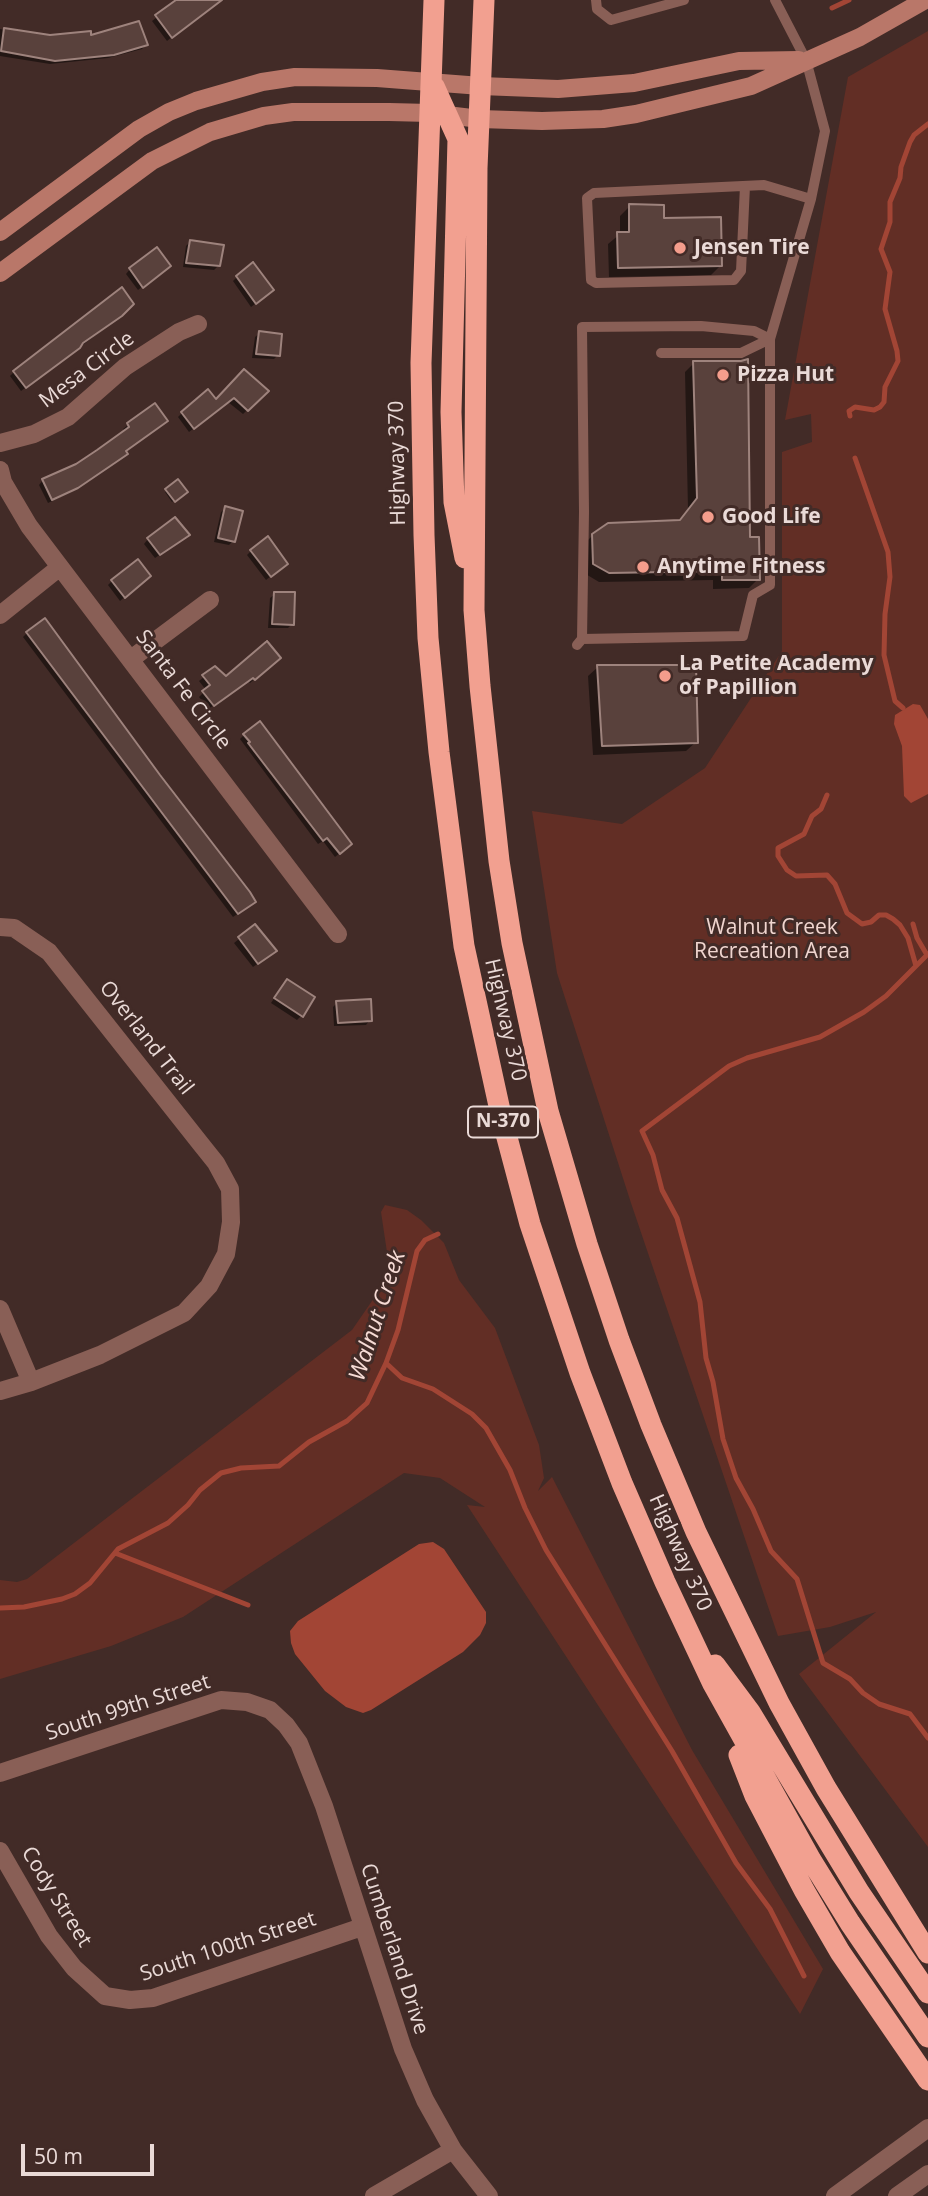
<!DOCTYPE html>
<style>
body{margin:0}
#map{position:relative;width:928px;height:2196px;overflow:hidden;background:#422b27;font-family:"Open Sans",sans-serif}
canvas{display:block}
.scale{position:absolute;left:21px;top:2144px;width:133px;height:32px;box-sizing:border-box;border:4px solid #eadad7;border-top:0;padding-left:9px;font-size:21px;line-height:24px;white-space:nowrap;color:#eadad7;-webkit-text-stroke:5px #422b27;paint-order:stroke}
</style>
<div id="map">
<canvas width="928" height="2196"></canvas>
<div class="scale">50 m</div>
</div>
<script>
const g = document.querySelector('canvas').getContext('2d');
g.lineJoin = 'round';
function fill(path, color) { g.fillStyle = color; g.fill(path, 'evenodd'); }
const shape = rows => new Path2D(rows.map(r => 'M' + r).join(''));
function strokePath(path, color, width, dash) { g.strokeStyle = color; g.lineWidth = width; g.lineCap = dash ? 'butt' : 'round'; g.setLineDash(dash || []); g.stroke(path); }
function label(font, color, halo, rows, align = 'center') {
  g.font = font + ' "Open Sans",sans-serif'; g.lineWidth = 6; g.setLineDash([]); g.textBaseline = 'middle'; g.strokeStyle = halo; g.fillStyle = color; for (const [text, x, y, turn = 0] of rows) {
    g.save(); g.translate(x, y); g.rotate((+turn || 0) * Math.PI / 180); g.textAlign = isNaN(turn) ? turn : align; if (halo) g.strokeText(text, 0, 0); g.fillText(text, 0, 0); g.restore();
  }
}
const green = shape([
 [928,31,928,1847,799,1674,876,1612,830,1627,778,1636,631,1203,557,973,532,811,622,824,705,768,782,651,782,452,812,442,811,414,785,420,848,77],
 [385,1205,407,1210,421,1220,444,1243,459,1280,495,1328,539,1445,544,1478,538,1491,552,1477,692,1750,823,1969,800,2014,467,1505,485,1507,440,1478,404,1473,183,1617,111,1646,0,1679,0,1580,17,1582,27,1579,352,1330,383,1285,388,1259,381,1212]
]);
const water = shape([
 [913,704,920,705,928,719,928,794,911,803,904,796,902,746,894,724,895,715],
 [433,1542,444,1549,486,1612,486,1623,480,1635,463,1652,371,1710,363,1713,346,1707,325,1691,295,1654,291,1643,290,1631,298,1621,419,1544]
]);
const shadow = shape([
 [179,0,217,0,167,41,152,21],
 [0,29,50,37,90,37,146,45,142,49,108,58,50,64,0,56],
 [630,206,662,219,720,266,711,275,609,277,608,244,620,234,620,216],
 [190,242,219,265,214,270,183,267,186,246],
 [130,269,164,270,138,290,126,274],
 [237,277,268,294,251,307,233,281],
 [116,320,21,391,10,376,14,372],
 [260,333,278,355,274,359,252,358,255,337],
 [694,363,749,539,758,579,749,588,713,589,713,580,599,582,584,573,583,545,593,535,679,521,688,509,685,372],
 [244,371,267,391,243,414,228,402,189,432,178,417,182,413,216,402],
 [154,405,121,458,71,492,48,503,39,485,43,480,77,466,126,432,123,429,128,425],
 [178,482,185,492,172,502,165,492],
 [226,508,233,541,229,545,214,542,221,512],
 [148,539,183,539,155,558,144,544],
 [251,551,281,568,266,580,247,555],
 [144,580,120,601,108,585,112,581],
 [275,594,292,624,288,628,268,628,270,598],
 [27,633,249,906,233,917,23,637],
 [274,662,250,683,248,681,217,705,216,703,209,709,199,697,206,690,199,681,204,677,226,679],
 [598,667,696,742,686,751,593,755,588,676],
 [244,735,346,848,335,857,323,841,318,844,240,739],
 [255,926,270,955,253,967,234,943],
 [283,985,301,1016,297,1020,271,1003],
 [337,1003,370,1020,366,1025,334,1026,333,1007]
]);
const stream = shape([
 [832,8,849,0],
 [850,416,849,411,855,407,874,410,880,407,884,402,885,387,898,361,897,351,885,309,890,272,881,249,890,222,890,202,900,178,901,167,910,142,914,135,928,124],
 [855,458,888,552,890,577,885,614,884,655,895,701,903,708],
 [827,795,821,809,812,816,804,834,778,848,778,856,787,870,796,876,827,875,835,884,847,913,862,924,871,922,879,915,886,915,893,919,900,925,908,938,916,966],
 [913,924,917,938,927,955],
 [928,954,886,996,864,1012,820,1037,747,1058,729,1066,642,1131,653,1155,662,1190,677,1218,700,1302,706,1358,713,1382,723,1439,736,1478,753,1509,771,1551,797,1579,823,1663,850,1679,863,1693,879,1704,910,1714,928,1738],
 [386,1363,402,1378,433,1389,472,1414,486,1428,510,1470,525,1508,546,1550,672,1751,736,1863,770,1909,804,1976],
 [115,1553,248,1605],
 [0,1608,24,1607,62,1599,75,1594,90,1583,118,1549,168,1523,188,1505,200,1490,221,1473,241,1468,279,1466,309,1442,347,1421,367,1403,386,1363,398,1330,417,1251,425,1240,438,1234]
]);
const building = shape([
 [176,0,222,0,172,38,155,15,176,0],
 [139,21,148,45,114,55,55,61,1,51,4,28,50,35,91,31,91,35,139,21],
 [629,204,664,205,664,218,721,217,722,266,618,268,617,232,629,232,629,204],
 [190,240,224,245,220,266,186,263,190,240],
 [157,247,171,266,143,288,129,268,157,247],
 [253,262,274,290,256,304,236,276,253,262],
 [122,287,134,304,122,316,83,343,80,348,26,388,13,371,122,287],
 [259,331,282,334,280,356,256,354,259,331],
 [748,359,750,537,759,537,760,580,722,580,722,571,609,573,593,564,592,534,608,523,680,520,697,498,693,361,741,361,748,359],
 [244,369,269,391,248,411,234,398,194,429,181,412,208,389,216,399,244,369],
 [155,403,168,421,126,451,128,454,78,488,52,500,42,479,76,464,97,450,129,427,127,423,155,403],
 [178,479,188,492,175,502,165,489,178,479],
 [225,506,243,511,235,542,218,538,225,506],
 [175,517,190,535,160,555,147,538,175,517],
 [268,536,288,564,271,577,250,550,268,536],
 [138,559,151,576,125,598,111,580,138,559],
 [274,592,295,592,294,625,272,624,274,592],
 [45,618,160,775,250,892,256,902,238,914,26,632,45,618],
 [267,641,281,658,255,680,253,678,214,706,202,691,210,685,202,675,215,666,226,676,267,641],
 [597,665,696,665,698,743,602,746,597,665],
 [260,721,352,844,340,854,327,838,323,841,248,743,250,742,243,734,260,721],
 [255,924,277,951,258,964,238,937,255,924],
 [287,979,315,997,303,1017,274,998,287,979],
 [371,999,372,1021,338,1023,336,1001,371,999]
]);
const lane = shape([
 [596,0,597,9,611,20,684,0],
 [745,186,741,271,734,280,596,283,591,280,587,198,594,193,764,185,811,199],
 [661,353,741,353,770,339],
 [582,639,743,636,753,595,770,585,770,339,811,199,825,131,806,60,775,0],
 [577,645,582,639,584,512,582,327,701,326,754,331,770,339]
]);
const street = shape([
 [0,443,34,434,68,417,125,367,179,332,198,324],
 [0,470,3,482,29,526,338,934],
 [0,615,60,567],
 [131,659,210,600],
 [0,927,14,928,49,952,200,1143,216,1163,230,1189,231,1222,226,1254,209,1286,184,1313,100,1355,31,1382,0,1391],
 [0,1309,31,1382],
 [0,1773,221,1700,247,1702,270,1710,286,1725,299,1743,324,1806,403,2049,425,2100,453,2150,489,2196],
 [0,1851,49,1936,74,1968,105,1996,130,2000,153,1998,362,1927],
 [374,2196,453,2150],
 [835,2196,928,2128],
 [897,2196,928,2174]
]);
const secondary = shape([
 [0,232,139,129,169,112,196,101,262,82,295,77,377,78,481,86,558,89,634,83,739,61,799,60],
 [0,273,152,161,210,132,264,116,293,112,389,112,430,113,480,119,542,121,603,119,636,114,751,86,860,37,925,0]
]);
const highway = shape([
 [434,0,421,363,424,535,428,638,439,752,464,946,501,1115,530,1224,580,1373,622,1483,665,1582,713,1684,811,1860,850,1923,928,2037],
 [484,0,477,168,474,610,480,686,499,861,512,943,548,1111,587,1244,619,1340,651,1425,696,1532,779,1703,826,1788,928,1953],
 [434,86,458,139,451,412,454,502,465,558],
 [715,1665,750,1712,859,1892,928,1993],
 [739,1755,755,1796,804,1890,840,1952,928,2080]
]);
const markers = [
 [680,248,7,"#f49d8c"],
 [723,375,7,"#f49d8c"],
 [708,517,7,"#f49d8c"],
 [643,567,7,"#f49d8c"],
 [665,676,7,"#f49d8c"]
];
const shields = [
 [503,1122,70]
];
const shieldNames = [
 ["N-370",503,1122]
];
const poiNames = [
 ["Jensen Tire",694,248],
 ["Pizza Hut",737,375],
 ["Good Life",722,517],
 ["Anytime Fitness",657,567],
 ["La Petite Academy",679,664],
 ["of Papillion",679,688]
];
const streetNames = [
 ["Mesa Circle",87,370,-37],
 ["Highway 370",398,463,-91],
 ["Santa Fe Circle",183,690,53],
 ["Highway 370",505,1020,77],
 ["Overland Trail",146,1038,52],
 ["Highway 370",680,1553,66],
 ["South 99th Street",128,1708,-18],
 ["Cody Street",56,1897,58],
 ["South 100th Street",228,1947,-18],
 ["Cumberland Drive",394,1949,72]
];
const parkNames = [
 ["Walnut Creek",772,928],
 ["Recreation Area",772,952]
];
const waterNames = [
 ["Walnut Creek",378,1316,-72]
];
fill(green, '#622e25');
fill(water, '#a24535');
fill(shadow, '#0007');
strokePath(stream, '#a24535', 5);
fill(building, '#59413c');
strokePath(building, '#9e837d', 2);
strokePath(lane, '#895f56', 10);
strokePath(street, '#895f56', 18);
strokePath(secondary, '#b97769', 18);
strokePath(highway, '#f2a090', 21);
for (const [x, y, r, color] of markers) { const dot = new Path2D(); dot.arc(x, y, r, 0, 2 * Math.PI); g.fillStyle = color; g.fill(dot); strokePath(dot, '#422b27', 2.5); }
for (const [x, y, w] of shields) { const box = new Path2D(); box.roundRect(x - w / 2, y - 15.5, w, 31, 5); g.fillStyle = '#422b27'; g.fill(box); strokePath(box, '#eadad7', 2); }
label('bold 19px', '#eadad7', null, shieldNames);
label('bold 21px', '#eadad7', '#422b27', poiNames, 'left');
label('21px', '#eadad7', '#422b27', streetNames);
label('21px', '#f0d5cf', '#422b27', parkNames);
label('italic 23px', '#f6dbd5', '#422b27', waterNames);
</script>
